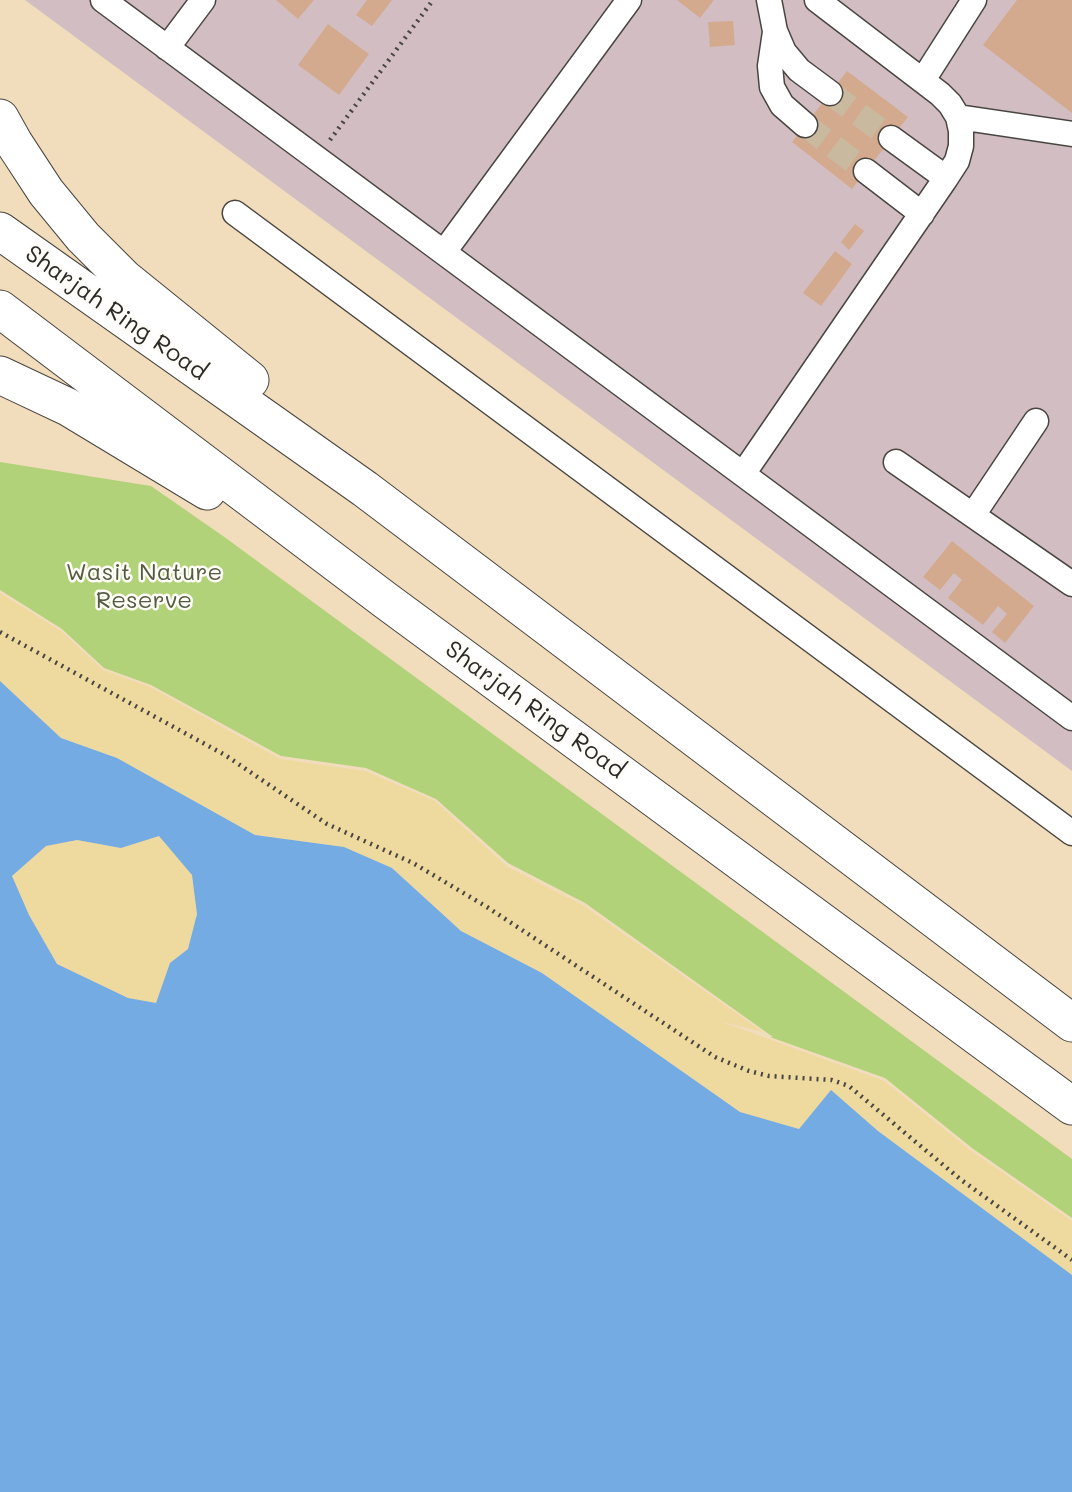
<!DOCTYPE html>
<style>
body{margin:0}
canvas{display:block;background:#f1dcbb}
</style>
<canvas width="1072" height="1492"></canvas>
<script>
const g = document.querySelector('canvas').getContext('2d');
g.lineJoin = 'round';
function fill(path, color) { g.fillStyle = color; g.fill(path, 'evenodd'); }
const shape = rows => new Path2D(rows.map(r => 'M' + r).join(''));
function strokePath(path, color, width, dash) { g.strokeStyle = color; g.lineWidth = width; g.lineCap = dash ? 'butt' : 'round'; g.setLineDash(dash || []); g.stroke(path); }
function label(font, color, halo, rows, align = 'center') {
  g.font = font + ' Mali,sans-serif'; g.lineWidth = 5; g.setLineDash([]); g.textBaseline = 'middle'; g.strokeStyle = halo; g.fillStyle = color; for (const [text, x, y, turn = 0] of rows) {
    g.save(); g.translate(x, y); g.rotate((+turn || 0) * Math.PI / 180); g.textAlign = isNaN(turn) ? turn : align; if (halo) g.strokeText(text, 0, 0); g.fillText(text, 0, 0); g.restore();
  }
}
const industrial = shape([
 [25,0,1072,0,1072,771]
]);
const green = shape([
 [0,462,151,486,223,536,1072,1159,1072,1218,972,1148,885,1078,770,1037,773,1037,585,903,508,863,436,799,366,768,281,756,151,685,104,668,62,629,0,590]
]);
const sand = shape([
 [0,593,61,631,103,670,150,687,280,759,365,771,435,801,506,866,584,906,763,1032,719,1021,884,1081,970,1150,1072,1221,1072,1275,878,1131,831,1091,799,1129,740,1112,542,973,461,931,392,868,344,847,255,835,117,758,61,738,0,681],
 [159,835,192,875,197,914,188,949,170,963,156,1004,128,998,57,964,29,915,12,876,45,846,77,840,121,848]
]);
const water = shape([
 [0,681,61,738,117,758,255,835,344,847,392,868,461,931,542,973,740,1112,799,1129,831,1090,878,1131,1072,1275,1072,1492,0,1492],
 [159,836,192,875,197,914,188,949,170,963,156,1003,128,998,57,964,29,915,12,876,46,846,77,840,121,848]
]);
const building = shape([
 [276,0,314,0,298,19],
 [367,0,392,0,372,26,356,15],
 [677,0,714,0,700,18],
 [1017,0,1072,0,1072,113,983,45],
 [733,21,735,45,710,47,708,22],
 [328,24,369,54,339,95,298,65],
 [847,71,908,117,852,189,792,142],
 [855,224,864,231,849,250,841,242],
 [835,251,852,264,821,306,803,293],
 [952,541,1034,606,1005,643,992,632,1007,614,998,606,983,625,948,598,962,580,954,573,940,590,923,577]
]);
const minorTunnel = shape([
 [830,93,891,138],
 [805,125,866,171]
]);
const path = shape([
 [330,140,433,0],
 [0,632,225,755,327,824,413,863,487,907,715,1057,749,1071,769,1076,832,1080,849,1086,960,1179,1072,1260]
]);
const minor = shape([
 [103,0,1072,718],
 [769,0,775,31,784,52,799,70,830,93],
 [775,32,770,66,772,87,782,105,805,125],
 [167,48,203,0],
 [923,80,974,0],
 [958,117,1072,134],
 [891,138,946,178],
 [866,171,922,214],
 [235,213,1072,833],
 [444,252,629,0],
 [896,462,1072,584],
 [743,474,946,178,957,161,961,146,961,131,958,117,950,104,940,94,817,0],
 [973,515,1036,421]
]);
const highway = shape([
 [0,118,14,143,46,192,83,237,125,279,250,380],
 [0,231,365,489,1072,1023],
 [0,309,385,600,1072,1106],
 [0,375,68,407,207,491]
]);
const streetNames = [
 ["Sharjah Ring Road",116,313,35],
 ["Sharjah Ring Road",535,710,36]
];
const parkNames = [
 ["Wasit Nature",144,573],
 ["Reserve",144,601]
];
fill(industrial, '#d2bec2');
fill(green, '#b2d279');
fill(sand, '#eeda9e');
fill(water, '#73abe2');
fill(building, '#d4aa8e');
strokePath(minorTunnel, '#c9b99e', 24, [24, 12]);
strokePath(minor, '#494641', 27);
strokePath(highway, '#494641', 39);
strokePath(path, '#494641', 4.5, [2, 5]);
strokePath(minor, '#fff', 24);
strokePath(highway, '#fff', 37);
label('24px', '#2b2b2b', '#fdfcf7', streetNames);
label('24px', '#545d42', '#fdfcf7', parkNames);
</script>
